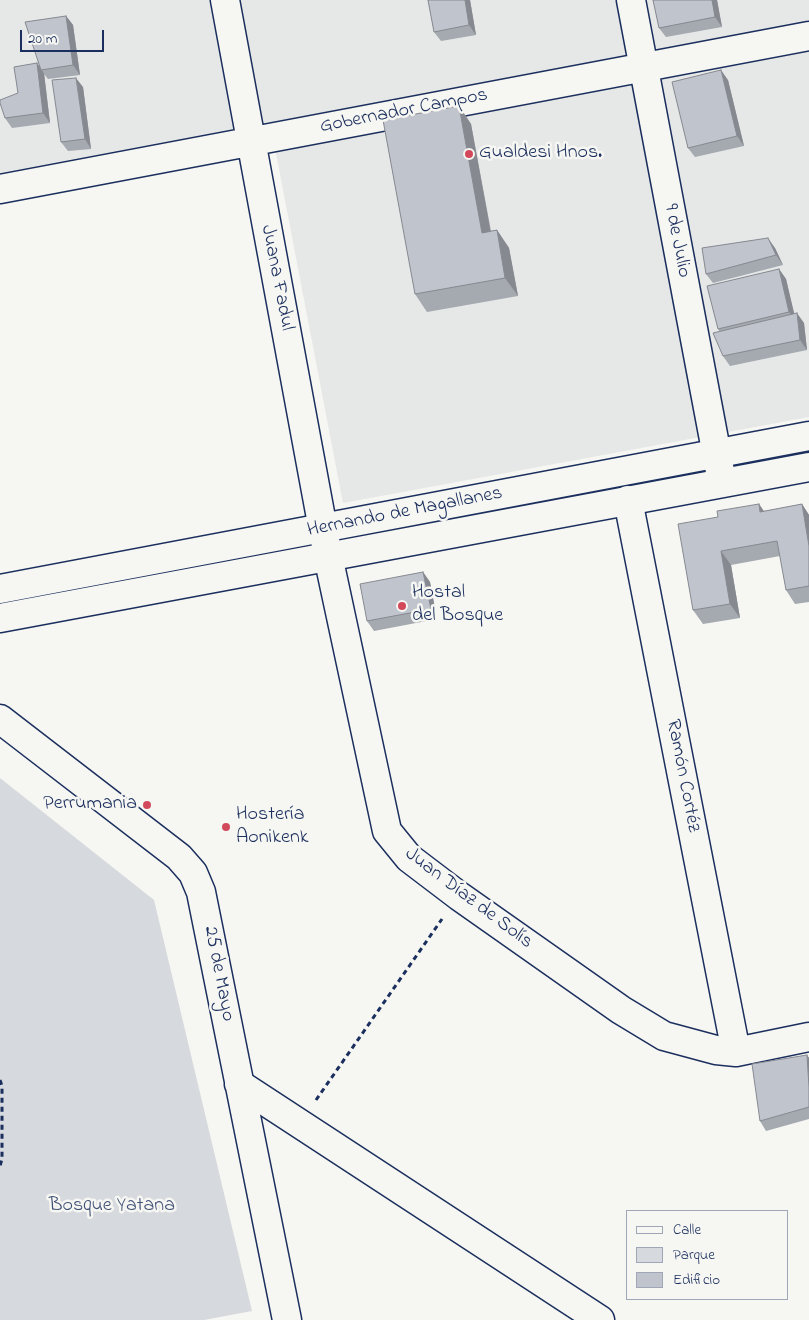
<!DOCTYPE html>
<meta charset="utf-8">
<style>
body{margin:0}
#map{position:relative;width:809px;height:1320px;overflow:hidden;background:#f6f6f2;font-family:"Indie Flower",sans-serif}
canvas{display:block}
.legend{position:absolute;left:626px;top:1210px;width:162px;height:90px;box-sizing:border-box;background:#f6f6f2;border:1px solid #9ea6b7;margin:0;padding:6px 9px;list-style:none;font-size:15px;color:#1b2f5e}
.legend li{display:flex;align-items:center;gap:10px;height:25px}
.legend b{width:25px;border:1px solid #9ea6b7}
.scale{position:absolute;left:20px;top:30px;width:84px;height:22px;box-sizing:border-box;border:2px solid #1b2f5e;border-top:0;padding-left:6px;font-size:15px;line-height:18px;white-space:nowrap;color:#1b2f5e;-webkit-text-stroke:4px #f6f6f2;paint-order:stroke}
</style>
<div id="map">
<canvas width="809" height="1320"></canvas>
<ul class="legend">
<li><b style="height:6px;background:#f6f6f2"></b>Calle</li>
<li><b style="height:14px;background:#d6d9dd"></b>Parque</li>
<li><b style="height:14px;background:#c0c4cd"></b>Edificio</li>
</ul>
<div class="scale">20 m</div>
</div>
<script>
const g = document.querySelector('canvas').getContext('2d');
g.lineJoin = 'round';
function fill(path, color) { g.fillStyle = color; g.fill(path, 'evenodd'); }
const shape = rows => new Path2D(rows.map(r => 'M' + r).join(''));
function strokePath(path, color, width, dash) { g.strokeStyle = color; g.lineWidth = width; g.lineCap = dash ? 'butt' : 'round'; g.setLineDash(dash || []); g.stroke(path); }
function label(font, color, halo, rows, align = 'center') {
  g.font = font + ' "Indie Flower",sans-serif'; g.lineWidth = 5; g.setLineDash([]); g.textBaseline = 'middle'; g.strokeStyle = halo; g.fillStyle = color; for (const [text, x, y, turn = 0] of rows) {
    g.save(); g.translate(x, y); g.rotate((+turn || 0) * Math.PI / 180); g.textAlign = isNaN(turn) ? turn : align; if (halo) g.strokeText(text, 0, 0); g.fillText(text, 0, 0); g.restore();
  }
}
const built = shape([
 [0,0,809,0,809,417,343,503,270,122,0,173]
]);
const green = shape([
 [0,778,154,900,252,1311,204,1320,0,1320]
]);
const path = shape([
 [0,1080,2,1086,2,1159,0,1166],
 [316,1100,442,919]
]);
const minor = shape([
 [225,0,328,556,387,831,409,858,459,896,621,1010,664,1036,716,1050,736,1052,809,1037],
 [631,0,722,482],
 [0,189,809,36],
 [628,500,736,1052],
 [0,719,179,857,193,873,201,892,287,1320],
 [239,1084,600,1320]
]);
const secondary = shape([
 [0,589,809,436],
 [0,618,809,467]
]);
const wall = shape([
 [428,0,470,0,476,35,441,41,434,32],
 [653,0,717,0,722,27,666,37,659,28],
 [66,16,73,25,80,75,48,79,41,70],
 [37,63,44,73,50,123,12,128,5,118,18,93],
 [728,80,744,146,695,157,688,148],
 [83,87,91,149,68,151,61,142],
 [459,106,471,124,491,231,497,230,509,248,518,296,427,312,415,294],
 [775,248,783,265,713,283,706,274],
 [779,269,786,279,794,314,804,323,807,350,730,366,723,356,720,332,718,329],
 [759,504,764,511,802,504,809,515,809,602,795,604,786,590,780,556,731,565,740,618,703,624,693,610,718,517],
 [423,572,430,582,437,619,374,631,367,621],
 [807,1055,809,1058,809,1119,766,1131,760,1121]
]);
const shadedWall = shape([
 [465,0,470,0,476,35,469,25],
 [712,0,717,0,722,27,715,17],
 [66,16,73,25,80,75,73,65],
 [37,63,44,73,50,123,43,113],
 [721,70,728,80,744,146,737,136],
 [76,78,83,87,91,149,85,139],
 [459,106,471,124,494,250,482,233],
 [497,230,509,248,518,296,505,278],
 [768,238,775,248,783,265,776,255],
 [779,269,786,279,796,321,789,312],
 [797,313,804,323,807,350,800,340],
 [759,504,768,518,760,512],
 [802,504,809,515,809,546],
 [721,551,731,565,740,618,730,604],
 [423,572,430,582,437,619,431,609],
 [807,1055,809,1058,809,1087]
]);
const building = shape([
 [428,0,465,0,469,25,434,32,428,0],
 [653,0,712,0,715,17,659,28,653,0],
 [66,16,73,65,41,70,25,22,66,16],
 [37,63,43,113,5,118,0,103,0,100,18,93,14,67,37,63],
 [721,70,737,136,688,148,672,82,721,70],
 [76,78,85,139,61,142,52,80,76,78],
 [459,106,482,233,497,230,505,278,415,294,383,120,459,106],
 [768,238,776,255,706,274,702,248,768,238],
 [779,269,789,312,718,329,707,286,779,269],
 [797,313,800,340,723,356,713,333,797,313],
 [759,504,760,512,802,504,809,546,809,586,786,590,777,541,721,551,730,604,693,610,678,524,718,517,717,511,759,504],
 [423,572,431,609,367,621,360,584,423,572],
 [807,1055,809,1087,809,1107,760,1121,752,1064,807,1055]
]);
const markers = [
 [469,154,5,"#d1495b"],
 [402,606,5,"#d1495b"],
 [147,805,5,"#d1495b"],
 [226,827,5,"#d1495b"]
];
const streetNames = [
 ["Gobernador Campos",404,112,-11],
 ["9 de Julio",676,241,79],
 ["Juana Fadul",276,278,79],
 ["Hernando de Magallanes",405,513,-11],
 ["Ramón Cortéz",682,776,79],
 ["Juan Díaz de Solís",468,899,37],
 ["25 de Mayo",218,974,79]
];
const poiNames = [
 ["Gualdesi Hnos.",479,154],
 ["Hostal",412,594],
 ["del Bosque",412,617],
 ["Perrumania",137,805,"right"],
 ["Hostería",236,816],
 ["Aonikenk",236,839]
];
const parkNames = [
 ["Bosque Yatana",112,1207]
];
fill(built, '#e6e7e7');
fill(green, '#d6d9dd');
strokePath(minor, '#1b2f5e', 31);
strokePath(secondary, '#1b2f5e', 31);
strokePath(path, '#1b2f5e', 3, [5, 4]);
strokePath(minor, '#f6f6f2', 28);
strokePath(secondary, '#f6f6f2', 28);
fill(wall, '#a5a9b0');
fill(shadedWall, '#868990');
fill(building, '#c0c4cd');
strokePath(building, '#868990', 1);
for (const [x, y, r, color] of markers) { const dot = new Path2D(); dot.arc(x, y, r, 0, 2 * Math.PI); g.fillStyle = color; g.fill(dot); strokePath(dot, '#f6f6f2', 2); }
label('20px', '#1b2f5e', '#f6f6f2', streetNames);
label('20px', '#1b2f5e', '#f6f6f2', poiNames, 'left');
label('20px', '#405177', '#f6f6f2', parkNames);
</script>
